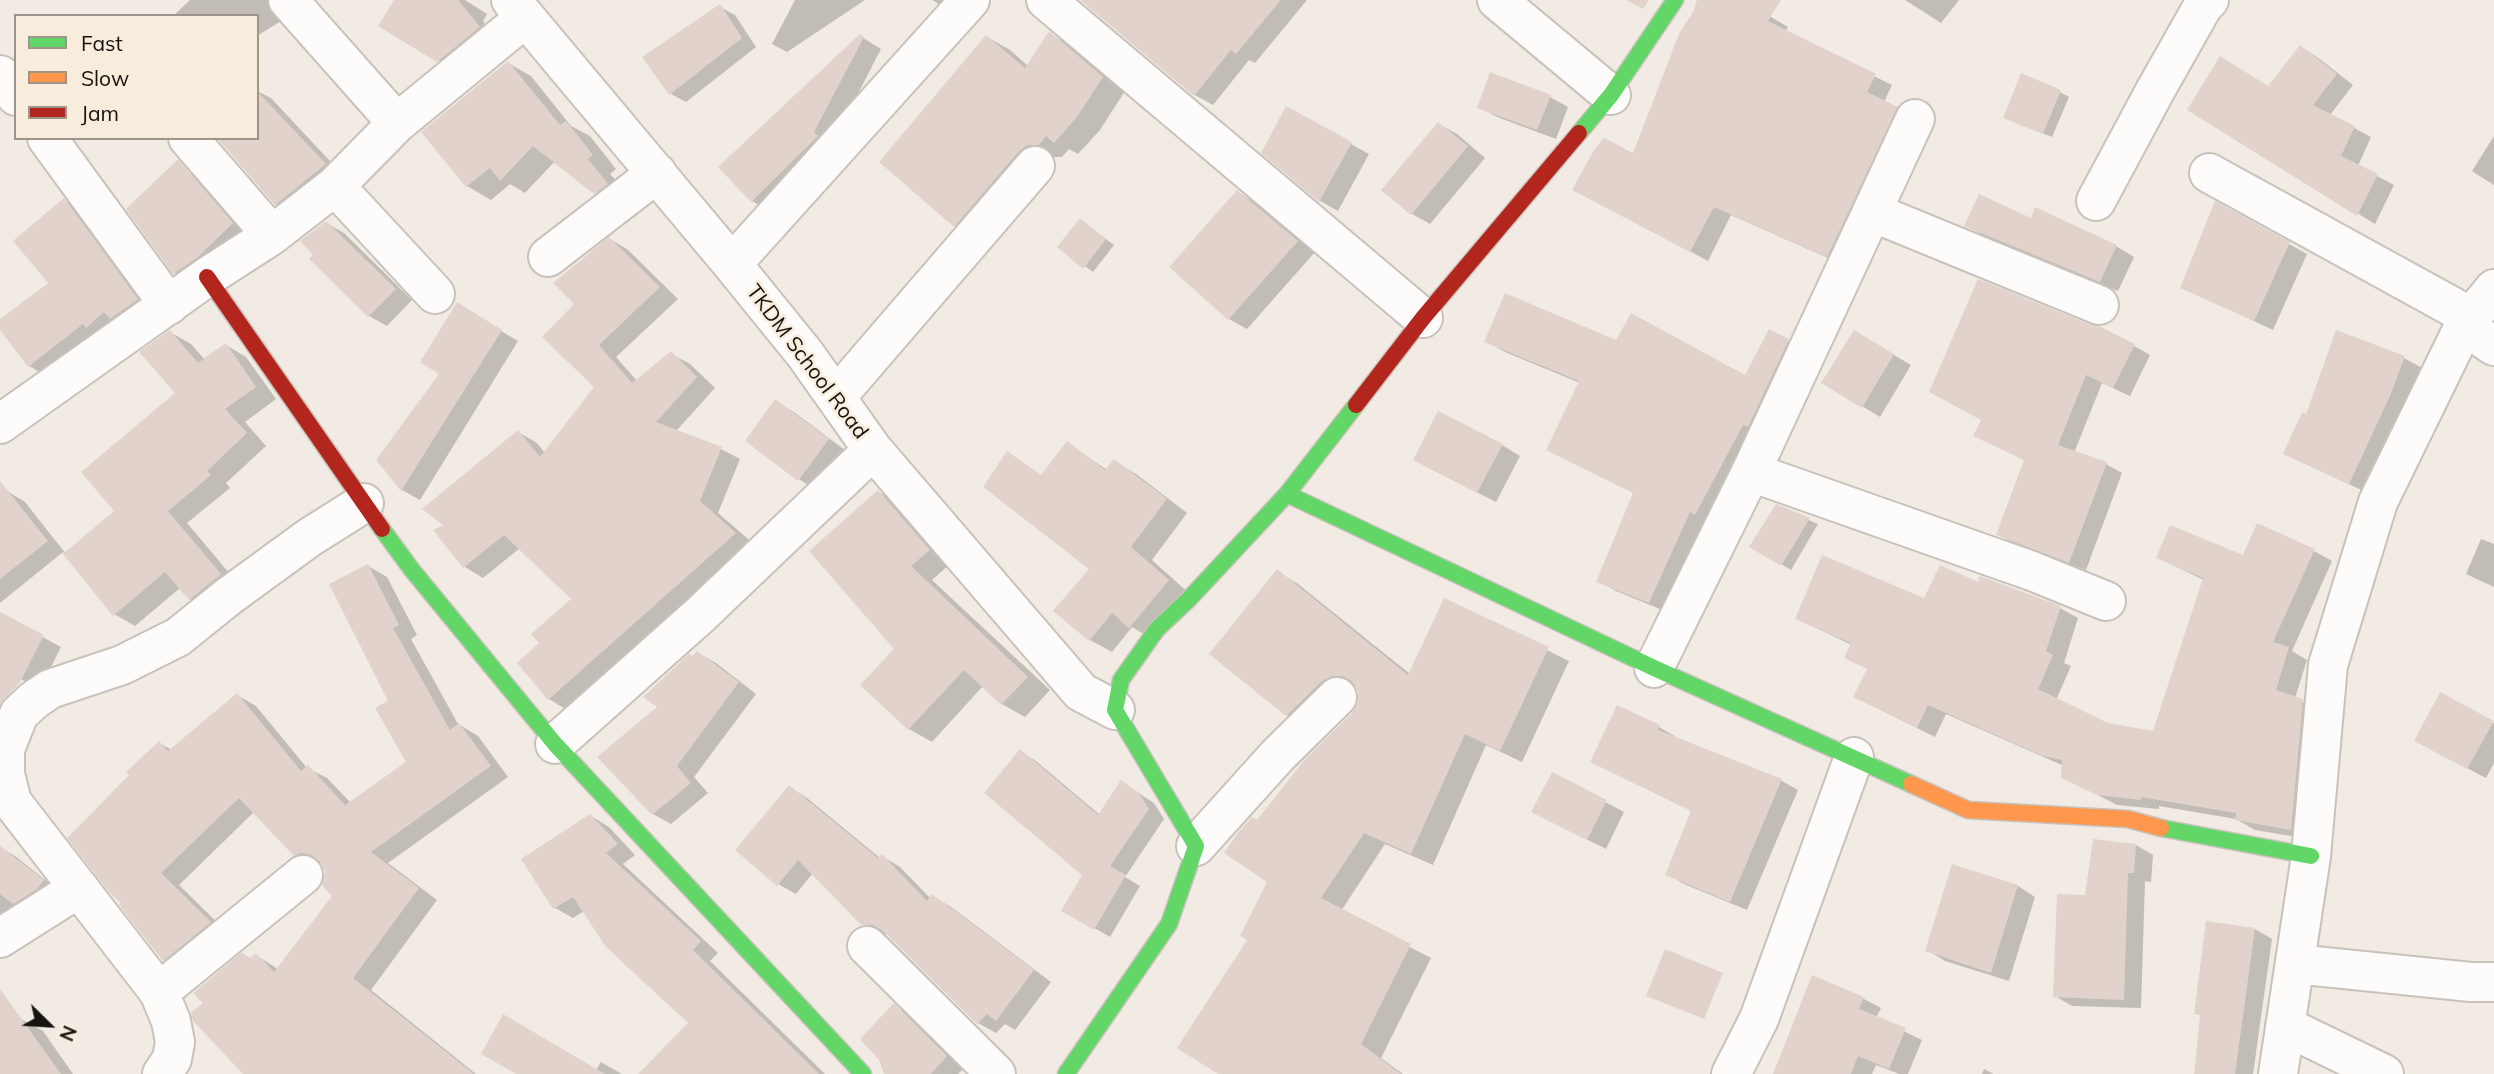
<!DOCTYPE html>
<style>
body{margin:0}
#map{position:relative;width:2494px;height:1074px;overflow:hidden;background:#f2ebe3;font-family:Mulish,sans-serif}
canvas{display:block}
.legend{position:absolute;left:14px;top:14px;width:245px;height:126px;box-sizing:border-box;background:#f8ecdd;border:2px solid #9e958a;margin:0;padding:9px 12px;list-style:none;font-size:21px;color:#17130e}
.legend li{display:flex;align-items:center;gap:14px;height:35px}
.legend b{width:35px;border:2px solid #9e958a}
.north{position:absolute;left:14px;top:990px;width:70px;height:70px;-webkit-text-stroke:5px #f8ecdd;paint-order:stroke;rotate:114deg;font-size:19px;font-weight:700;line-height:28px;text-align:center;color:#17130e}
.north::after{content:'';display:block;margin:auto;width:24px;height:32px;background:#17130e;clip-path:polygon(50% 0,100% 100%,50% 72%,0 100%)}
</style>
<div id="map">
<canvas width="2494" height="1074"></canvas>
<ul class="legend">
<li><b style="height:9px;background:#63d668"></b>Fast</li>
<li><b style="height:9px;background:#ff974d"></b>Slow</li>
<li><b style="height:9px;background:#b3261e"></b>Jam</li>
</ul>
<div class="north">N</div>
</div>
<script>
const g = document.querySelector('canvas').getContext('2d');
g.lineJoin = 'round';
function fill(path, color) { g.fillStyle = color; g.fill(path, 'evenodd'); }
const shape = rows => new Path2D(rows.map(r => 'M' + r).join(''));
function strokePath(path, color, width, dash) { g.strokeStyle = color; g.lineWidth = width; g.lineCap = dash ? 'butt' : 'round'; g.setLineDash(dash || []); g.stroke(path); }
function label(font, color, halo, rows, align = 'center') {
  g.font = font + ' Mulish,sans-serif'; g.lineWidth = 5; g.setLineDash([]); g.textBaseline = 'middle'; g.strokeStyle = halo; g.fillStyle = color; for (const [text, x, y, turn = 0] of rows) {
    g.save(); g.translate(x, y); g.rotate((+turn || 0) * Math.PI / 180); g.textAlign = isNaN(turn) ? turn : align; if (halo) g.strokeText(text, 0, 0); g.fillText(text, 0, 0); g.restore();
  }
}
const shadow = shape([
 [190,0,281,0,286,18,257,36,257,16,173,16],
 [396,0,465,0,487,14,483,21,497,38,456,71,438,60],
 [795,0,865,0,787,52,772,44],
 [932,0,964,0,953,13],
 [1083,0,1307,0,1255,63,1249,60,1213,105,1195,95],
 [1698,0,1736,0,1771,17,1788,27,1785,32,1892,85,1884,102,1914,118,1844,265,1731,215,1708,261,1592,199,1634,156],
 [1905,0,1959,0,1941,23],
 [720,7,735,15,756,47,686,102,671,94],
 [1050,34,1073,47,1125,91,1100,130,1078,154,1069,149,1062,157,1052,157,1042,164,978,238,955,225,987,37,1010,50,1028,66],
 [860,36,881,49,832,144,770,211,752,201],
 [2300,47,2317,57,2353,85,2330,115,2371,137,2358,166,2394,185,2375,224,2189,109,2269,88],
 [508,63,531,76,571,126,590,136,616,169,610,174,626,191,614,203,591,189,555,161,525,193,510,184,491,200,467,186],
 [257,91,271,98,343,175,294,214,276,204,257,138],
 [2060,92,2069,97,2052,137,2014,122],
 [1550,97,1568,107,1556,139,1497,117,1479,107],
 [1287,109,1369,154,1338,211,1320,201,1264,153],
 [1439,124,1457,134,1485,158,1430,224,1412,214],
 [2494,136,2494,185,2472,171],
 [175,165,193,175,247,237,193,283,175,273],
 [1237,192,1255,202,1315,252,1247,329,1229,319,1171,267],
 [64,200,82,210,155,310,47,376,29,366,0,327,0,321,50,283],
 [1080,220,1114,245,1093,272,1059,247],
 [2031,220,2116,246,2134,257,2118,291,1984,236,1966,225],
 [326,223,344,233,412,300,387,326,369,316,312,259],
 [610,239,628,250,678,299,616,357,637,381,671,354,690,364,715,388,676,431,721,449,740,459,718,513,754,544,567,710,549,699,542,644,574,599,520,548,483,578,465,567,435,531,446,525,518,432,537,443,545,453,597,387,576,304],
 [2289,244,2307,254,2273,330,2182,287],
 [474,315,518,341,420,500,402,490,378,460,442,373],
 [1770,331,1806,351,1667,612,1616,591,1598,581,1635,493,1548,450,1580,383,1505,352,1487,342,1617,342,1746,378],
 [170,332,191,344,205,360,226,345,246,357,276,399,245,422,266,446,226,483,230,488,187,523,241,587,210,611,190,599,180,588,135,626,114,614,63,552,0,603,0,497,7,491,25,502,66,554,116,511,177,393],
 [1855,332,1911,365,1880,417,1824,383],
 [2134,346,2150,355,2130,396,2102,383,2074,453,2106,464,2122,473,2086,570,2014,544,1998,534,2026,461,1976,435],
 [2404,358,2422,368,2408,406,2368,493,2303,463,2307,416],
 [776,402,794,412,846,451,816,490,799,479],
 [1067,443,1107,470,1114,461,1136,474,1187,513,1152,560,1190,594,1152,639,1132,627,1112,652,1090,640,1091,569,1007,454,1043,476],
 [1502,445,1520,456,1496,502,1433,470],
 [879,492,901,505,951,563,932,580,1050,690,1025,717,1002,704,983,686,932,742,909,729,896,649],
 [1776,506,1818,524,1791,570,1752,547],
 [2481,539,2494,544,2494,587,2466,574],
 [2314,551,2332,561,2292,651,2307,660,2295,698,2321,711,2309,839,2255,830,2236,819,2159,806,2159,809,2117,805,2063,777,2064,766,1946,714,1935,737,1855,697,1869,670,1852,645,1797,619,1925,601,1979,584,2060,608,2078,618,2064,663,2071,666,2056,700,2108,725,2155,733,2204,580,2158,558,2244,557],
 [368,566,387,577,417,635,411,639,458,724,478,736,508,777,388,863,437,900,371,990,476,1074,246,1074,205,1003,243,954,251,959,256,955,278,969,334,896,326,872,323,864,314,866,295,855,254,812,179,885,228,933,183,970,164,960,131,775,159,743,172,750,237,695,256,706,307,768,327,778,351,803,408,762,390,701],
 [1278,572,1298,584,1410,674,1445,600,1569,661,1522,762,1486,745,1433,865,1385,844,1341,911,1431,958,1381,1058,1403,1074,1221,1074,1249,939,1269,882,1258,822,1354,714,1360,703,1358,687,1354,687,1343,693,1308,727,1287,715],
 [0,614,61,647,40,689,0,668],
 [698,653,716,663,756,694,694,777,708,793,671,824,653,814,660,707],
 [2441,694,2494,723,2494,763,2486,778,2434,751],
 [1618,707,1659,727,1676,737,1675,738,1782,781,1798,790,1747,910,1684,884,1667,874,1693,811],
 [1021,752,1036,761,1100,815,1137,792,1154,803,1164,819,1125,877,1140,886,1110,937,1063,910,1084,875],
 [1553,774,1624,812,1606,849,1552,822],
 [789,787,807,798,880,858,882,856,900,867,931,899,933,896,951,907,1051,982,1015,1030,1005,1024,996,1033,978,1023,889,934,881,934,862,924,813,873,796,894,778,884],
 [591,816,609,827,635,855,623,864,718,953,710,961,825,1074,640,1074,691,1023,584,911,573,918,555,908],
 [2095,841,2136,845,2153,855,2151,882,2145,881,2141,1008,2072,1006,2055,996,2087,897],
 [0,847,15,856,59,891,0,934],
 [2018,886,2035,897,2009,981,1945,961,1927,950],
 [2208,923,2255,929,2272,939,2253,1074,2196,1074,2202,1016,2195,1013],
 [1813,978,1864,999,1881,1008,1876,1018,1922,1040,1908,1074,1899,1074,1876,1065,1872,1074,1784,1074],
 [894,1006,912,1016,964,1068,958,1074,886,1074],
 [19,1018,43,1031,73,1074,0,1074,0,1032],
 [601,1062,622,1074,519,1074,596,1070],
 [1984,1069,1994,1074,1982,1074]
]);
const building = shape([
 [394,0,458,0,480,27,437,62,378,26],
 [1080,0,1281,0,1236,54,1231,50,1194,96],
 [1626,0,1649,0,1643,9],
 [1697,0,1781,0,1768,21,1876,74,1867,92,1898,107,1827,257,1714,207,1690,252,1572,190,1594,150,1604,138,1633,153,1679,34,1693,12],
 [720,4,742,38,669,95,642,57],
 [1049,31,1103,77,1077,117,1054,143,1046,136,1039,145,1028,145,1019,151,954,227,879,162,986,35,1025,68],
 [860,34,864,37,814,132,818,136,751,202,718,167],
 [2300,45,2337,74,2313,105,2355,126,2341,156,2378,174,2357,216,2187,110,2220,56,2268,86],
 [508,61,560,125,566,121,593,155,588,159,608,184,594,194,533,146,500,181,490,168,466,187,421,132],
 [1490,72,1551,95,1537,130,1477,108],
 [2021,73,2061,90,2043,134,2003,118],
 [257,91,326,164,275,205,217,138,257,138],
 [1286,106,1352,142,1319,202,1261,153],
 [1438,122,1468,146,1411,215,1381,190],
 [178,159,233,223,198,257,173,274,126,209],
 [1237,190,1298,241,1228,320,1169,267],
 [1979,194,2031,218,2035,207,2117,245,2100,282,1964,226],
 [64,198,138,299,110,319,104,312,86,328,83,324,28,367,0,330,0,319,48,283,13,241],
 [2215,201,2290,242,2254,321,2180,288],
 [1080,218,1106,239,1083,269,1057,247],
 [326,221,396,289,368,317,309,259,313,255,300,241],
 [609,237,660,287,599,345,632,383,671,351,697,377,656,422,722,447,700,501,736,533,548,700,517,663,539,643,531,634,571,599,504,535,463,568,433,530,443,525,422,509,518,430,540,457,594,387,542,337,574,304,553,283],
 [1978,279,2091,325,2099,326,2135,344,2113,388,2086,375,2058,445,2107,462,2069,563,1996,535,2024,460,1973,436,1981,420,1929,392],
 [1505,293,1616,340,1631,313,1745,375,1769,329,1789,339,1748,427,1743,425,1695,515,1690,512,1649,603,1596,582,1633,493,1546,450,1579,381,1484,342],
 [457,302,502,330,401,491,376,460,439,374,420,362],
 [170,330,198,363,226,343,256,387,225,409,247,433,207,471,211,475,168,511,221,574,189,600,165,572,113,616,63,554,114,511,81,472,175,393,139,352],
 [1854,330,1894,354,1862,408,1821,383],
 [2336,330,2405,356,2390,396,2349,484,2283,454,2302,412,2306,414],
 [775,399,829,439,798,481,745,441],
 [1438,411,1503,444,1477,493,1413,460],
 [1067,441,1105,470,1114,459,1167,499,1131,547,1169,580,1129,628,1112,613,1089,641,1053,611,1089,569,983,487,1007,451,1041,475],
 [0,481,48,541,0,579],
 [878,490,930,550,911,566,1028,677,1001,705,964,670,908,730,860,685,894,649,809,551],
 [1776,504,1810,518,1781,566,1749,547],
 [2257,523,2315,549,2273,642,2289,647,2276,690,2303,699,2291,830,2235,820,2236,813,2141,797,2141,800,2097,795,2061,778,2062,760,2043,756,1928,705,1917,728,1853,697,1867,669,1844,658,1851,643,1795,619,1822,555,1924,598,1940,565,1978,582,1980,576,2061,606,2046,651,2053,655,2038,689,2108,723,2153,731,2203,578,2156,558,2170,525,2243,555],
 [368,564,399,625,393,628,450,730,459,723,491,766,371,852,419,888,353,978,474,1074,243,1074,193,1021,191,1013,203,1003,193,993,242,952,249,959,256,953,274,972,332,896,322,885,325,872,320,862,310,854,300,853,294,856,239,798,161,873,211,922,163,961,119,905,121,903,109,892,67,838,129,775,126,772,159,741,168,751,237,693,301,771,308,765,345,805,406,762,375,708,388,701,329,584],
 [1277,569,1408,675,1444,598,1549,647,1500,751,1465,734,1411,854,1364,833,1321,898,1411,944,1361,1044,1401,1074,1218,1074,1177,1048,1247,940,1240,936,1267,882,1224,853,1237,834,1252,817,1257,820,1306,758,1352,713,1358,702,1358,691,1352,681,1343,676,1332,676,1322,681,1286,716,1209,654],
 [0,612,44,635,19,684,0,704],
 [697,651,739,682,677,766,691,783,652,815,597,757,657,707,643,697,689,654,692,656],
 [2440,692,2494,721,2467,769,2414,741],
 [1617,705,1660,725,1658,730,1782,779,1730,902,1665,875,1691,811,1590,762],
 [1020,749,1098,815,1121,780,1138,792,1149,809,1110,866,1126,875,1094,930,1061,911,1082,875,984,793],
 [1552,772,1607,800,1587,840,1531,812],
 [789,785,878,858,882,854,927,901,932,894,1034,970,996,1021,987,1014,977,1024,882,930,873,925,861,925,798,860,777,886,735,850],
 [590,814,618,844,606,853,701,941,693,950,819,1074,638,1074,688,1023,606,947,573,897,553,909,521,859],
 [2093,839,2136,844,2134,873,2128,873,2124,1000,2053,997,2057,894,2085,895],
 [0,846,44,880,37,889,13,904,0,894],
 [1952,864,2018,885,1991,973,1925,951],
 [2206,921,2255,928,2235,1074,2194,1074,2200,1015,2194,1014],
 [1665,949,1723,973,1704,1019,1646,996],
 [1812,975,1864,997,1859,1009,1906,1028,1889,1069,1858,1056,1851,1074,1773,1074],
 [0,989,61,1074,0,1074],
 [894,1003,947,1056,931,1074,884,1074,879,1060,860,1039],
 [503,1014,605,1074,516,1074,481,1054]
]);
const street = shape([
 [288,0,397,123],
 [511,0,732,264,805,354,873,450,1081,692,1115,710],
 [1046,0,1423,318],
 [1497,0,1611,95],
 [0,75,16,96],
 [47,138,169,305],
 [188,138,272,235],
 [2209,173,2471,317],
 [335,186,435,294],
 [2096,201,2155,91,2203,6,2209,0],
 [1872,212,2099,305],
 [548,257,657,173],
 [732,264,970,0],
 [2464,326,2494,346],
 [836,397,1035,166],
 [0,424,207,277,272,235,335,186,397,123,525,18],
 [1751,472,2032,571,2106,601],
 [1654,668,1751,472,1915,119],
 [555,744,700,615,873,450],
 [1196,846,1278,755,1337,697],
 [0,938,79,888],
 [867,946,996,1074],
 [2295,964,2471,982,2494,982],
 [159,992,303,875],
 [2285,1026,2384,1074],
 [162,1074,172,1059,175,1042,171,1021,159,992,12,802,5,774,5,749,19,714,34,700,50,689,122,665,178,637,229,596,310,537,364,503],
 [1731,1074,1759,1019,1854,757],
 [2278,1074,2311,856,2328,665,2378,502,2464,326,2494,289]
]);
const fast = shape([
 [1579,133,1611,95,1675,0],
 [1287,494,1654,668,1911,784],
 [382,529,412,570,555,744,863,1074],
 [2161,828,2311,856],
 [1066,1074,1169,924,1196,846,1115,710,1121,680,1157,629,1189,599,1287,494,1356,405]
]);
const slow = shape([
 [1911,784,1968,810,2128,819,2161,828]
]);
const jam = shape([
 [207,277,382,529],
 [1356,405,1423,318,1579,133]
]);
const streetNames = [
 ["TKDM School Road",807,362,53]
];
fill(shadow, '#0003');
fill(building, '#e1d3cc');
strokePath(street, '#c8c2bc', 42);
strokePath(fast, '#c8c2bc', 19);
strokePath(slow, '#c8c2bc', 19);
strokePath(jam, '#c8c2bc', 19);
strokePath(street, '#fdfcfb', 38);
strokePath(fast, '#63d668', 16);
strokePath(slow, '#ff974d', 16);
strokePath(jam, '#b3261e', 16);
label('21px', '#17130e', '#f8ecdd', streetNames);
</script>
